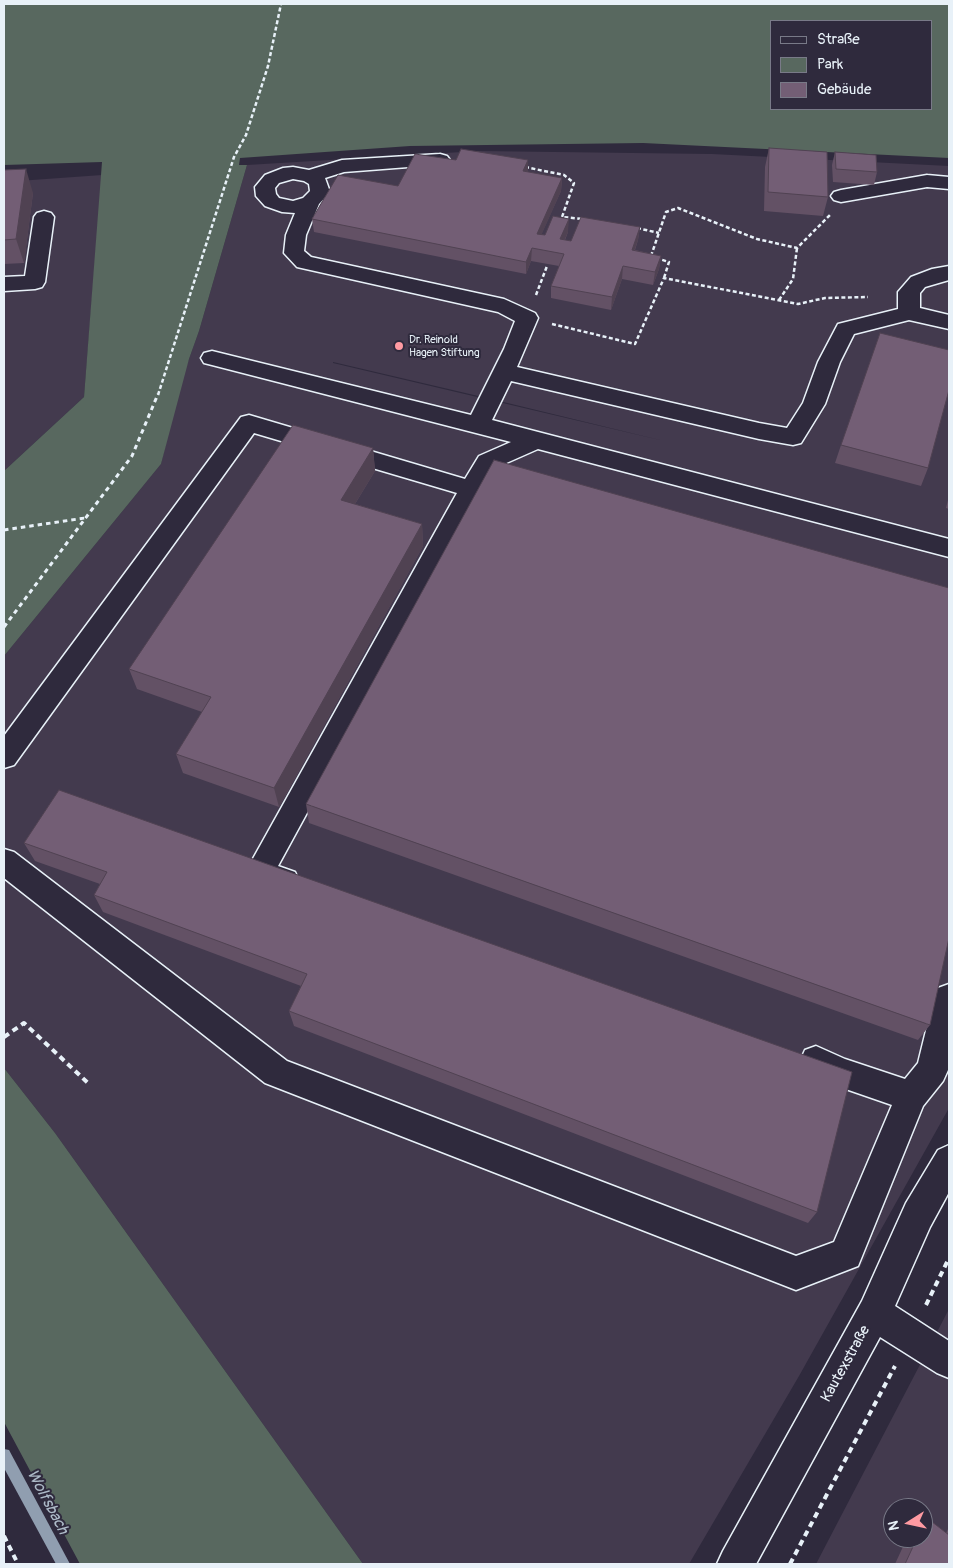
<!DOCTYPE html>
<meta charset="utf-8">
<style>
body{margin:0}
#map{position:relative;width:953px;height:1568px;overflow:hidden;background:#2f2a3d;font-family:Pangolin,sans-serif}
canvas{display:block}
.frame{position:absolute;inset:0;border:5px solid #e8f1f8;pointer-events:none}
.legend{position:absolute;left:770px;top:20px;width:162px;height:90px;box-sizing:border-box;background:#2f2a3d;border:1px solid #797a88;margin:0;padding:6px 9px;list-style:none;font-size:15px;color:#e8f1f8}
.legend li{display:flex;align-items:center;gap:10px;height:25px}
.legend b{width:25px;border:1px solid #797a88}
.north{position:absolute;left:883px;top:1498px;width:50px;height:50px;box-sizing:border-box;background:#2f2a3d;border:1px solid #797a88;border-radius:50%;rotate:260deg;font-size:14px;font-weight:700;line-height:20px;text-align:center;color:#e8f1f8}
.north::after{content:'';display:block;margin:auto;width:18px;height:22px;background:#ff9aa2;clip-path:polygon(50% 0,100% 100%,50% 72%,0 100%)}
</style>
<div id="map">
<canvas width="953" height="1568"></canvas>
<div class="frame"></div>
<ul class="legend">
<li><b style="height:6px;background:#2f2a3d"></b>Straße</li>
<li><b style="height:14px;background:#58685f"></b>Park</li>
<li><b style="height:14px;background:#735e75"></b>Gebäude</li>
</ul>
<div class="north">N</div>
</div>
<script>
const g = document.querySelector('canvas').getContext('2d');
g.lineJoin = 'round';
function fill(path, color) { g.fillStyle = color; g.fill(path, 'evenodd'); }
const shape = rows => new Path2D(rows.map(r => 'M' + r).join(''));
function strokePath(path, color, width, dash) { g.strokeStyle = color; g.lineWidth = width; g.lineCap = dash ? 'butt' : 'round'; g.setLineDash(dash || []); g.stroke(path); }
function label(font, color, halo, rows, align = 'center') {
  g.font = font + ' Pangolin,sans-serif'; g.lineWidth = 4; g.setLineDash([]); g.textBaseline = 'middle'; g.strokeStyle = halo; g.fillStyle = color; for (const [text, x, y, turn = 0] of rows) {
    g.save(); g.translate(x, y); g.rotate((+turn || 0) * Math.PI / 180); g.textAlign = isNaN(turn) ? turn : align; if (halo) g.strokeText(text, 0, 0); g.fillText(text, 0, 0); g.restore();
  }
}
const built = shape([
 [478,151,712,154,949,166,949,1108,799,1376,689,1564,363,1564,55,1133,4,1068,4,656,161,464,180,384,199,331,247,165],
 [333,362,491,399,664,441,333,363],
 [102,175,84,397,4,471,4,182],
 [949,1309,949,1564,816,1564],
 [893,1508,923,1508,923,1538,893,1538]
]);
const green = shape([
 [4,4,949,4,949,158,643,143,410,146,240,158,239,165,247,165,199,331,189,359,161,464,4,656,4,471,84,397,102,162,4,165],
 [772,21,932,21,932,109,772,109],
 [4,1068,55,1133,363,1564,80,1564,4,1422]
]);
const stream = shape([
 [4,1449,9,1450,70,1564,56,1564,4,1468,4,1449]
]);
const pathFar2 = shape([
 [525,167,564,175,574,183,562,217,584,219],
 [637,228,659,233],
 [651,256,666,212,678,208,757,239,797,248,830,215],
 [656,258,669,262,664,278],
 [536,295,547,266],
 [779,300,793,279,797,248],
 [552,324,635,344,664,278,798,304,825,298,868,297],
 [158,395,234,157,246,135,268,66,281,4]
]);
const pathFar1 = shape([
 [4,530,85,518],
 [4,627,132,456,158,394]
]);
const path = shape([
 [4,1037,24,1023,88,1083],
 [926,1305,949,1258],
 [4,1536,18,1564],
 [790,1564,895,1366]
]);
const minor = shape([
 [440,154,447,156,450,160,447,164,344,172,325,178,330,192,319,204,306,235,304,251,311,257,504,299,535,313,538,318,517,367,759,423,787,428,803,403,818,362,838,324,898,309,898,292,911,277,932,269,949,266,949,280,925,287,920,293,920,308,949,315,949,329,909,320,854,334,840,362,825,404,801,443,793,445,759,439,511,381,492,420,949,539,949,557,538,449,495,468,278,866,295,872,299,881,295,890,285,894,249,882,245,873,457,493,254,433,14,765,4,768,4,736,241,417,249,415,465,479,479,456,511,442,212,365,204,363,201,358,204,353,212,351,471,415,504,349,515,321,498,312,297,267,284,253,286,235,295,213,282,212,265,206,256,196,255,187,265,175,283,168,293,167,309,170,342,160,440,154],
 [293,179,304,181,309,184,310,191,303,198,293,201,279,198,276,194,275,188,279,183,293,179],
 [927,175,949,177,949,189,927,187,841,202,834,200,831,196,834,192,841,190,927,175],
 [44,211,51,213,54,217,45,282,42,287,35,289,4,291,4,277,25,276,34,217,37,213,44,211],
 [4,849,14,852,287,1061,796,1256,834,1242,892,1105,840,1087,805,1072,800,1061,805,1050,816,1046,845,1059,905,1079,918,1063,934,998,938,988,949,984,949,1063,948,1070,943,1081,923,1106,858,1266,796,1290,265,1083,4,878,4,849],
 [949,1145,949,1192,930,1227,895,1306,949,1341,949,1378,937,1373,880,1337,756,1564,717,1564,723,1551,862,1301,906,1203,938,1150,949,1145]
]);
const wall = shape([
 [769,148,828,197,823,216,764,211,765,167],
 [835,152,877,172,874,185,833,182,832,165],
 [456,160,528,160,528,172,562,178,561,191,541,235,545,235,568,232,565,240,571,241,640,227,638,240,635,250,661,256,659,269,653,285,622,279,611,310,551,298,551,286,559,266,531,261,526,274,314,232,312,219,398,186],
 [4,170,33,193,24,263,4,264],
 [841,445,928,468,921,486,835,463],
 [373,448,375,471,355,504,422,524,423,546,279,807,183,773,176,754,202,712,137,689,129,669],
 [949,496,949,509,946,508],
 [59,790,817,1212,808,1223,294,1026,289,1011,301,986,103,912,94,895,100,884,35,861,24,843],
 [306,804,930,1025,918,1040,309,823],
 [927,1518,946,1533,949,1527,949,1564,895,1564,907,1538,923,1538,923,1519]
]);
const shadedWall = shape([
 [528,160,528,173,523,171],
 [26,169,33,193,24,263,16,239],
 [562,178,561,191,536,247,537,234],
 [569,219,568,232,559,252,560,239],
 [640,227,638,240,630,263,632,250],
 [532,248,531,261,526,274,526,262],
 [661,256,659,269,653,285,655,272],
 [623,266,622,279,611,310,612,297],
 [373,448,375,471,344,522,341,500],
 [422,524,423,546,279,807,274,788]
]);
const building = shape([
 [769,148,827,152,828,197,768,192,769,148],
 [461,149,528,160,523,171,562,178,537,234,545,235,553,216,569,219,560,239,571,241,581,217,640,227,632,250,661,256,655,272,623,266,612,297,551,286,564,254,532,248,526,262,312,219,338,175,398,186,415,154,456,160,461,149],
 [835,152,876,155,877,172,836,169,835,152],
 [26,169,16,239,4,240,4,170,26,169],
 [880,333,949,350,949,390,928,468,841,445,880,333],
 [293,425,373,448,341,500,422,524,274,788,176,754,211,697,129,669,293,425],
 [494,460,949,588,949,938,930,1025,306,804,494,460],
 [59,790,852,1072,817,1212,289,1011,307,974,94,895,107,872,24,843,59,790],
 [927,1518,949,1535,949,1564,905,1564,917,1538,923,1538,923,1526,927,1518]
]);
const markers = [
 [399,346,5,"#ff9aa2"]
];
const farPoinames = [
 ["Dr. Reinold",409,340],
 ["Hagen Stiftung",409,353]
];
const nearStreetnames = [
 ["Kautexstraße",846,1364,-61]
];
const nearWaternames = [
 ["Wolfsbach",47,1502,62]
];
fill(built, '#433a4e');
fill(green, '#58685f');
fill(stream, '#909eb0');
strokePath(minor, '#e8f1f8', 3);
strokePath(pathFar2, '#e8f1f8', 2.5, [4, 2.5]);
strokePath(pathFar1, '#e8f1f8', 3, [4.5, 4]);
strokePath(path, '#e8f1f8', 4, [6, 4.5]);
fill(minor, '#2f2a3d');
fill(wall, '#635165');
fill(shadedWall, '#504252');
fill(building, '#735e75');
strokePath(building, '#504252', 1);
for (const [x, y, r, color] of markers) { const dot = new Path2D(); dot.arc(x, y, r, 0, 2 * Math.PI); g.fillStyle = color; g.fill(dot); strokePath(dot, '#2f2a3d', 2); }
label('11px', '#e8f1f8', '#2f2a3d', farPoinames, 'left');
label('15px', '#e8f1f8', '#2f2a3d', nearStreetnames);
label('italic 16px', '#adbac8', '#2f2a3d', nearWaternames);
</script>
